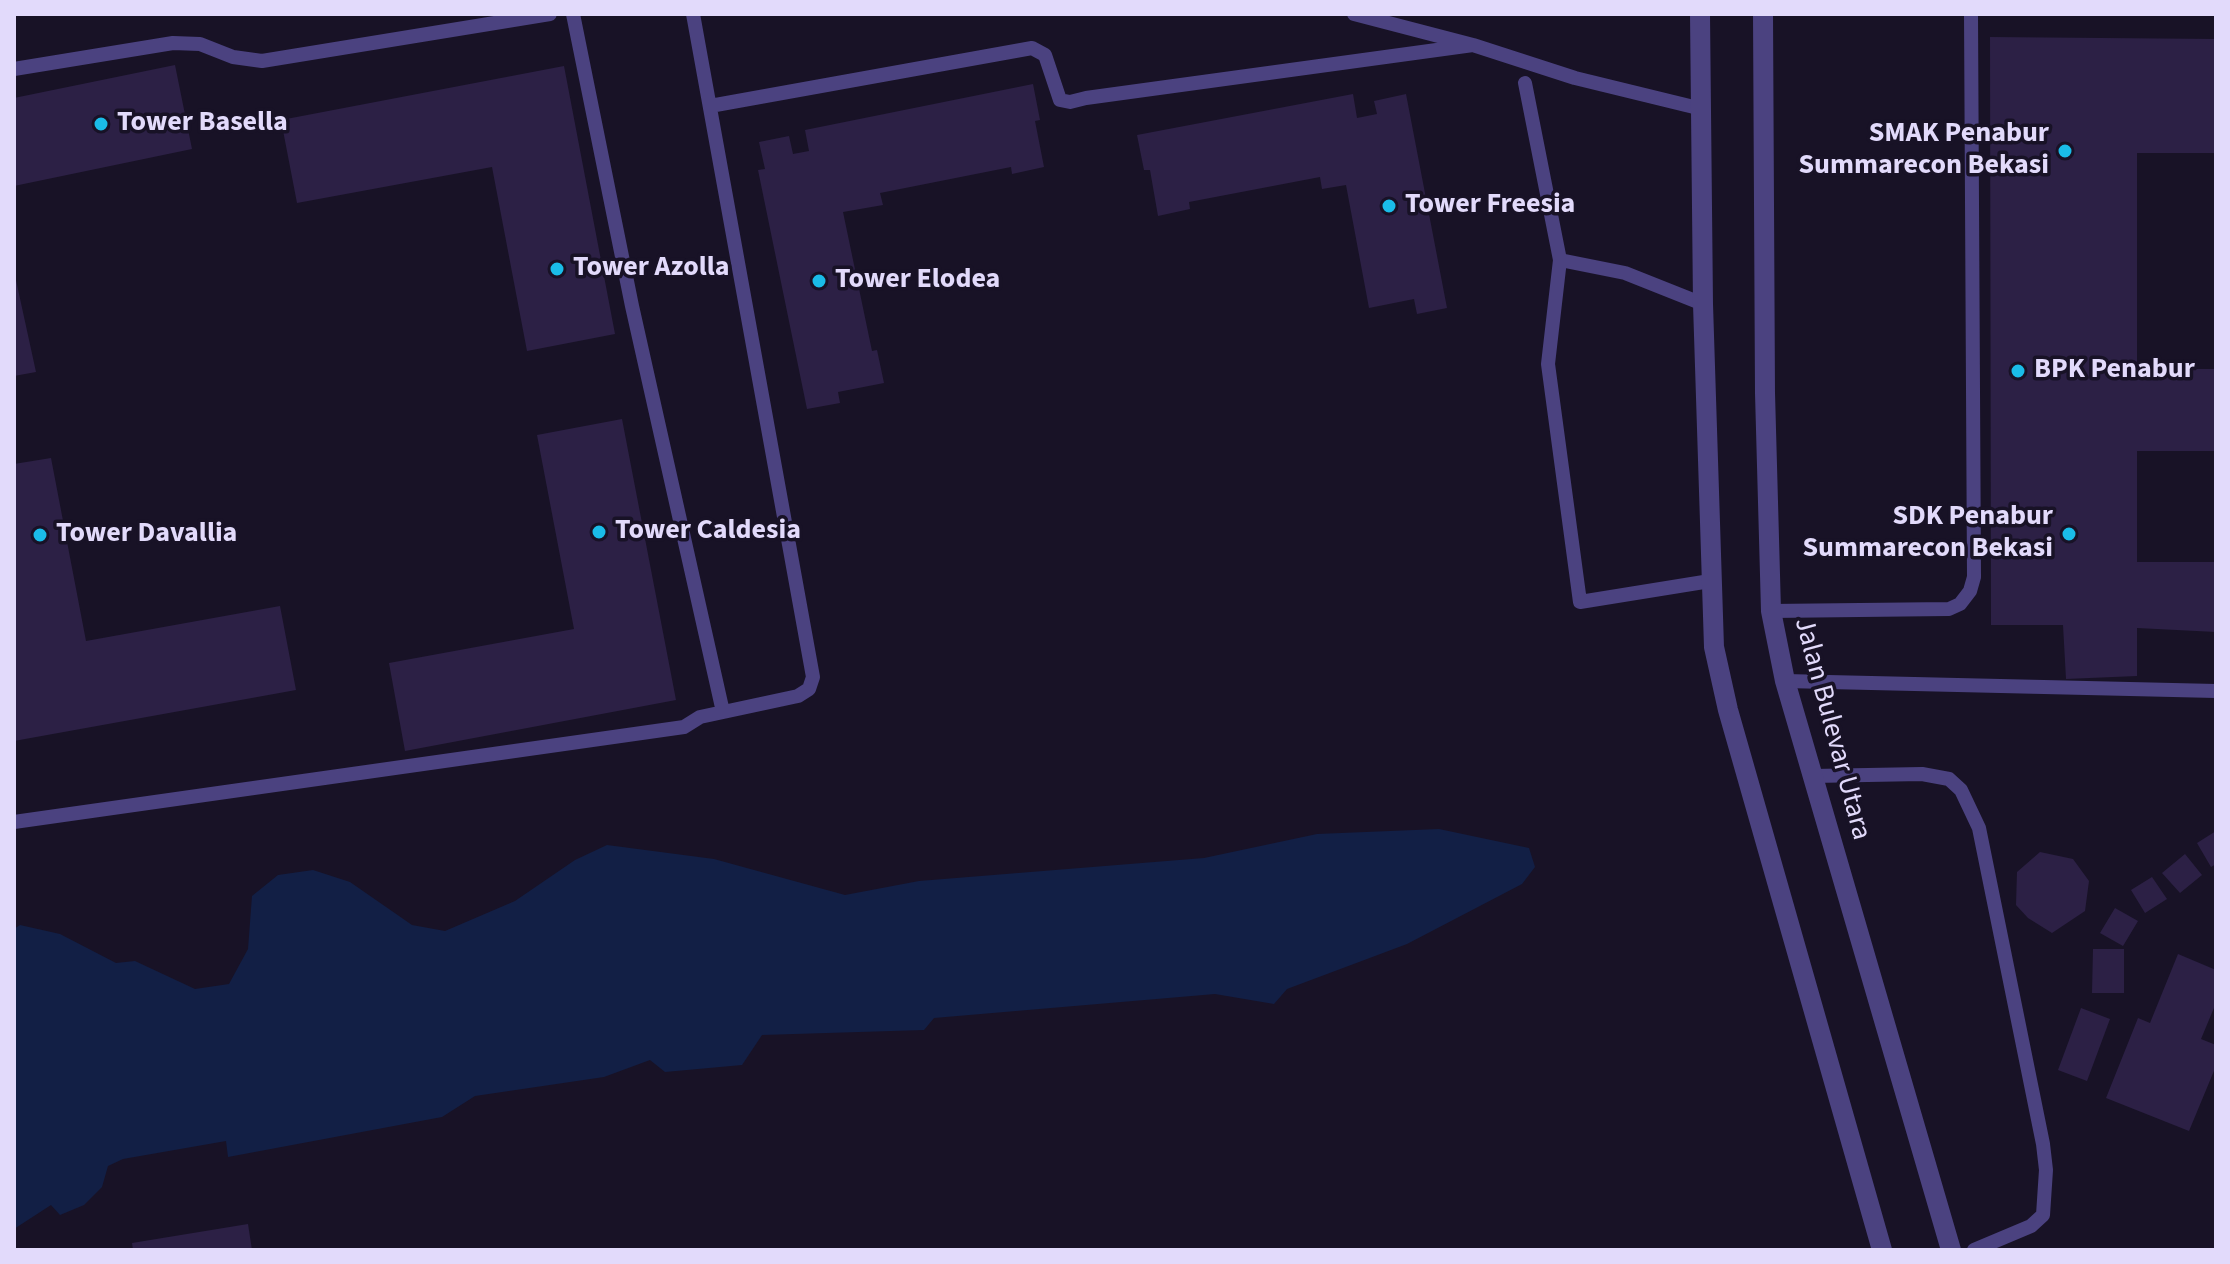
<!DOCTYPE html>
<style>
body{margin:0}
#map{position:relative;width:2230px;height:1264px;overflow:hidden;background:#181226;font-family:"Source Sans 3",sans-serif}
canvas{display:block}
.frame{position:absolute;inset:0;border:16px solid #e2dafb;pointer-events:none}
</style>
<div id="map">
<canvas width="2230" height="1264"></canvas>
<div class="frame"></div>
</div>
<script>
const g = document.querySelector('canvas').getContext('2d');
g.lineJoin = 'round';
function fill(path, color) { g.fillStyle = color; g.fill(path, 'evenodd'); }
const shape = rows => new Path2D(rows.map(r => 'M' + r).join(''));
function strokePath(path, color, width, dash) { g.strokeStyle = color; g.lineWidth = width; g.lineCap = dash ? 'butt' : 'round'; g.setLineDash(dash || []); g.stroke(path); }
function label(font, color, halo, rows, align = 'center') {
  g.font = font + ' "Source Sans 3",sans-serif'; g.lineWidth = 7; g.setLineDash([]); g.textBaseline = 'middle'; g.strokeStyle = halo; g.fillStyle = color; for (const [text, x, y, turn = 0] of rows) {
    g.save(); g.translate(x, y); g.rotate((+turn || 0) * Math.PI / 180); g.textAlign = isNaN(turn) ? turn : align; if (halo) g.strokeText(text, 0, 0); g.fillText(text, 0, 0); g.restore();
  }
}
const water = shape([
 [1439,829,1529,848,1535,867,1522,884,1407,944,1287,989,1274,1004,1215,994,934,1018,924,1030,762,1035,742,1065,665,1072,650,1060,604,1077,475,1096,442,1117,228,1157,226,1141,123,1159,108,1166,102,1187,84,1205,60,1215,51,1205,14,1229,14,929,20,925,60,934,116,963,135,961,195,989,229,984,248,949,252,896,278,875,313,870,350,882,412,925,445,931,515,901,575,860,607,845,714,859,845,895,919,881,1204,858,1317,834]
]);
const building = shape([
 [1990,37,2216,39,2216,153,2137,153,2137,369,2216,369,2216,451,2137,451,2137,562,2216,562,2216,632,2137,628,2137,676,2066,679,2063,625,1991,625],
 [175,65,192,149,14,186,14,98],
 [564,66,615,334,527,351,492,167,297,203,281,120],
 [1033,84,1040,120,1035,121,1044,167,1012,174,1011,167,880,193,883,205,843,212,872,351,877,350,884,383,838,392,840,403,807,409,758,170,765,169,759,142,789,136,793,154,809,151,805,130],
 [1353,94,1357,118,1377,114,1374,101,1406,94,1447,308,1417,314,1414,299,1369,308,1346,185,1322,189,1320,177,1189,202,1190,209,1158,216,1150,170,1144,170,1137,135],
 [14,271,36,372,14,376],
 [622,419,676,700,405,751,389,663,574,629,537,435],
 [51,458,86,641,280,606,296,690,14,741,14,464],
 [2216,831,2216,864,2211,867,2197,843],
 [2040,852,2073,859,2089,881,2085,911,2052,933,2028,918,2016,905,2017,872],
 [2185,854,2202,875,2180,893,2162,873],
 [2152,877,2167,899,2145,913,2131,890],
 [2115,908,2138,921,2123,946,2100,933],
 [2093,949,2124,949,2124,993,2092,993],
 [2178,954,2216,970,2216,1003,2201,1039,2216,1045,2216,1066,2189,1131,2106,1098,2138,1018,2150,1023],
 [2081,1008,2110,1019,2087,1081,2058,1070],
 [248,1224,252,1250,133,1250,132,1243]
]);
const service = shape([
 [573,14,632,306,723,712],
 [1354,14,1473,45,1575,78,1702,109],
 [14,69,173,43,200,44,233,57,262,61,550,14],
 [1525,83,1560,260,1548,364,1580,602,1710,581],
 [710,106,1032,48,1045,55,1060,100,1070,102,1086,98,1473,45],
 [1560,260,1625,273,1703,304],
 [1771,611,1949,609,1960,604,1970,591,1974,577,1971,14],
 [1785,681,2216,691],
 [1813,776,1922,774,1949,779,1961,790,1979,828,2043,1144,2046,1170,2043,1215,2031,1226,1974,1250],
 [14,822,684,727,700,717,798,696,809,689,813,677,693,14]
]);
const tertiary = shape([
 [1700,14,1703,304,1714,647,1728,710,1882,1250],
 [1763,14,1765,393,1771,611,1785,681,1951,1250]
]);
const markers = [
 [101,124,8,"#1abce8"],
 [2065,151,8,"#1abce8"],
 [1389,206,8,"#1abce8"],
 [557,269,8,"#1abce8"],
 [819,281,8,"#1abce8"],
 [2018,371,8,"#1abce8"],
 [599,532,8,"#1abce8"],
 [2069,534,8,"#1abce8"],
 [40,535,8,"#1abce8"]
];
const poiNames = [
 ["Tower Basella",117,124],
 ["SMAK Penabur",2049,135,"right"],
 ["Summarecon Bekasi",2049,167,"right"],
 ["Tower Freesia",1405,206],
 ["Tower Azolla",573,269],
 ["Tower Elodea",835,281],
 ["BPK Penabur",2034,371],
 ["SDK Penabur",2053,518,"right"],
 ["Summarecon Bekasi",2053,550,"right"],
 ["Tower Caldesia",615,532],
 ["Tower Davallia",56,535]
];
const streetNames = [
 ["Jalan Bulevar Utara",1831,729,75]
];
fill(water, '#121f45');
fill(building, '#2c2045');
strokePath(service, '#4b4280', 14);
strokePath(tertiary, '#4b4280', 20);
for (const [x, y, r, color] of markers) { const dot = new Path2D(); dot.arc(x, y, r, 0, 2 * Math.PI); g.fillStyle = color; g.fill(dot); strokePath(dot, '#181226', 3); }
label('bold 28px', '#e2dafb', '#181226', poiNames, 'left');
label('28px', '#e2dafb', '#181226', streetNames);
</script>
